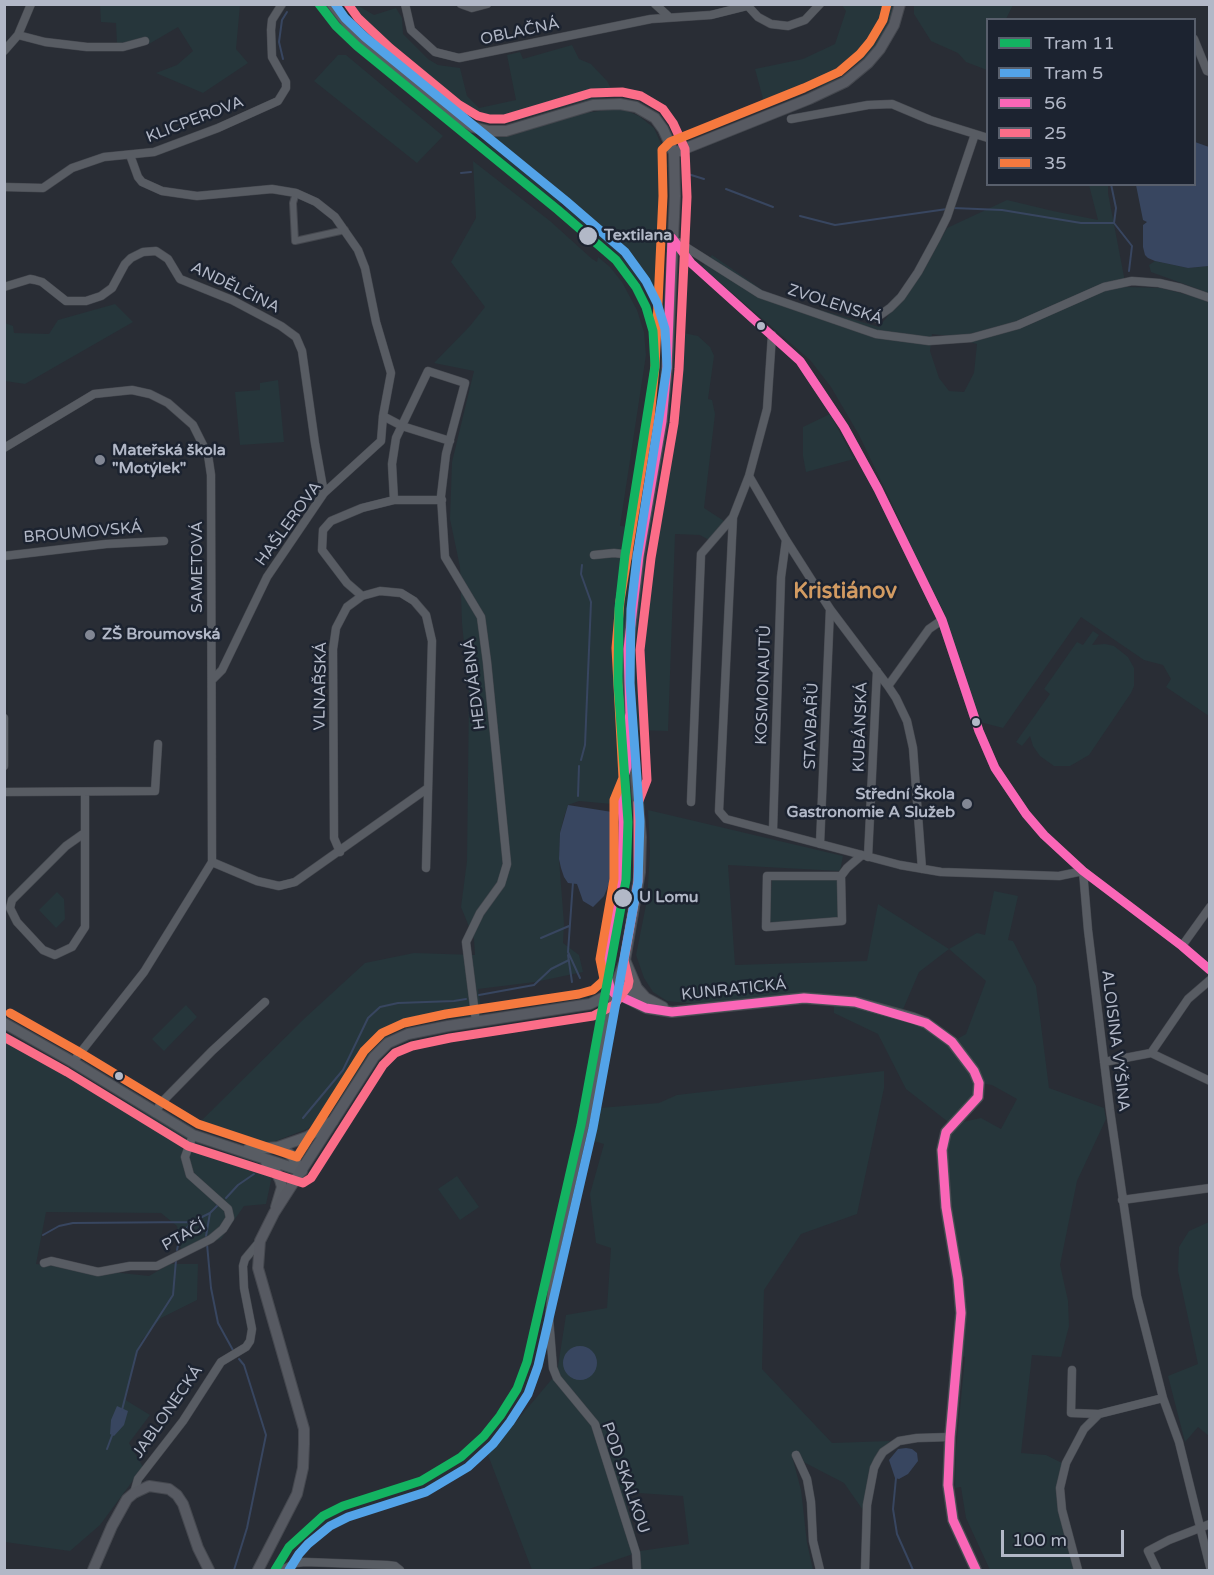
<!DOCTYPE html>
<meta charset="utf-8">
<style>
body{margin:0}
#map{position:relative;width:1214px;height:1575px;overflow:hidden;background:#292d35;font-family:"Varela Round",sans-serif}
canvas{display:block}
.frame{position:absolute;inset:0;border:6px solid #b2b8c7;pointer-events:none}
.legend{position:absolute;left:986px;top:18px;width:210px;height:168px;box-sizing:border-box;background:#1c2330;border:2px solid #585f6c;margin:0;padding:8px 10px;list-style:none;font-size:18px;color:#b2b8c7}
.legend li{display:flex;align-items:center;gap:12px;height:30px}
.legend b{width:30px;border:2px solid #585f6c}
.scale{position:absolute;left:1001px;top:1530px;width:123px;height:27px;box-sizing:border-box;border:3px solid #b2b8c7;border-top:0;padding-left:8px;font-size:18px;line-height:21px;white-space:nowrap;color:#b2b8c7;-webkit-text-stroke:4px #1c2330;paint-order:stroke}
</style>
<div id="map">
<canvas width="1214" height="1575"></canvas>
<div class="frame"></div>
<ul class="legend">
<li><b style="height:8px;background:#13b361"></b>Tram 11</li>
<li><b style="height:8px;background:#53a3e8"></b>Tram 5</li>
<li><b style="height:8px;background:#fa66b7"></b>56</li>
<li><b style="height:8px;background:#fb6d88"></b>25</li>
<li><b style="height:8px;background:#f6793e"></b>35</li>
</ul>
<div class="scale">100 m</div>
</div>
<script>
const g = document.querySelector('canvas').getContext('2d');
g.lineJoin = 'round';
function fill(path, color) { g.fillStyle = color; g.fill(path, 'evenodd'); }
const shape = rows => new Path2D(rows.map(r => 'M' + r).join(''));
function strokePath(path, color, width, dash) { g.strokeStyle = color; g.lineWidth = width; g.lineCap = dash ? 'butt' : 'round'; g.setLineDash(dash || []); g.stroke(path); }
function label(font, color, halo, rows, align = 'center') {
  g.font = font + ' "Varela Round",sans-serif'; g.lineWidth = 5; g.setLineDash([]); g.textBaseline = 'middle'; g.strokeStyle = halo; g.fillStyle = color; for (const [text, x, y, turn = 0] of rows) {
    g.save(); g.translate(x, y); g.rotate((+turn || 0) * Math.PI / 180); g.textAlign = isNaN(turn) ? turn : align; if (halo) g.strokeText(text, 0, 0); g.fillText(text, 0, 0); g.restore();
  }
}
const green = shape([
 [100,5,240,5,236,49,248,63,203,93,156,73,177,65,193,51,178,27,149,44,145,37,117,45,116,23,101,22],
 [344,5,357,5,374,15,396,8,402,18,403,34,428,59,438,65,460,68,467,96,479,108,516,100,507,55,520,52,523,59,572,45,579,59,591,64,607,81,615,96,584,101,505,124,481,121,462,114,416,78,356,22],
 [842,5,893,5,892,15,878,43,866,57,830,83,765,106,755,69,803,59,835,44,846,11],
 [914,5,914,4,1013,5,1006,19,988,20,987,70,966,62,958,53,931,41,914,14],
 [338,55,346,55,443,136,417,163,314,81],
 [615,109,627,111,639,116,654,128,665,153,668,167,663,167,667,181,667,193,663,273,658,301,654,301,655,307,658,307,658,317,645,290,614,250,566,211,566,207,562,203,558,205,483,142,488,136,512,135,585,113],
 [473,161,550,221,591,258,597,262,598,257,610,267,622,282,637,310,644,332,646,355,620,526,650,527,672,401,679,332,698,336,710,347,714,356,708,399,712,400,715,414,704,508,724,521,709,540,700,535,675,534,668,731,637,730,645,807,579,801,568,805,564,817,560,833,559,859,564,924,563,943,579,955,583,972,535,982,478,989,482,1015,429,1020,396,1030,375,1045,330,1114,307,1129,273,1142,252,1145,229,1138,201,1121,306,1017,365,963,414,953,475,955,474,939,461,907,467,861,469,694,462,623,460,567,450,519,452,462,474,371,434,363,470,326,485,307,451,262,476,218],
 [1089,185,1108,185,1108,193,1126,287,1161,288,1204,299,1209,303,1209,716,1166,687,1171,679,1163,665,1144,660,1081,617,1003,728,980,722,942,608,906,541,905,531,859,435,831,387,810,360,702,267,712,255,764,291,800,304,879,327,923,272,947,228,1007,200,1053,211,1098,220],
 [932,334,949,336,977,344,974,373,964,392,949,391,939,378,930,351],
 [1155,261,1188,268,1209,266,1209,293,1151,272,1149,265],
 [115,304,133,322,25,384,5,381,5,323,13,326,14,333,49,334,58,320],
 [278,380,284,442,240,445,235,392,260,390,260,383],
 [830,414,854,459,806,472,803,456,803,427],
 [1093,631,1099,635,1092,645,1105,644,1114,646,1128,657,1134,668,1134,686,1131,693,1089,755,1070,766,1054,766,1040,756,1033,746,1030,736,1022,746,1016,742,1050,694,1044,689,1077,642,1083,645],
 [648,810,843,856,840,871,728,865,735,965,867,961,878,904,949,949,977,933,985,935,994,891,1018,896,1008,940,1013,941,1036,986,1049,1088,1104,1108,1106,1119,1077,1181,1060,1265,1068,1301,1069,1326,1061,1357,1032,1355,1021,1453,1046,1455,1062,1463,1057,1494,1060,1515,1074,1570,990,1570,966,1518,961,1487,955,1488,956,1450,965,1357,958,1355,961,1313,942,1176,952,1125,906,1089,878,1034,834,1013,834,1000,717,1006,667,1001,653,992,644,978,636,955,647,900,650,851],
 [949,949,986,981,966,1034,952,1042,901,1014,919,972],
 [979,1083,992,1085,1017,1099,1001,1129,981,1118,954,1124,978,1097],
 [840,877,840,919,769,923,772,880],
 [57,892,64,899,65,919,56,928,39,910],
 [186,1005,197,1017,164,1051,152,1039],
 [4,1034,215,1152,245,1158,272,1176,266,1204,244,1206,221,1239,181,1251,177,1226,161,1213,46,1212,36,1264,149,1276,170,1264,198,1264,197,1300,161,1318,141,1341,124,1399,150,1415,129,1443,143,1467,100,1525,70,1551,5,1542],
 [884,1071,884,1088,857,1214,801,1234,764,1290,762,1369,832,1443,890,1441,879,1452,868,1482,863,1510,844,1483,792,1456,801,1490,807,1543,813,1570,641,1570,639,1552,586,1570,532,1570,488,1455,557,1373,566,1315,607,1308,611,1248,596,1243,590,1194,604,1144,590,1140,600,1108,659,1103,677,1095],
 [623,1492,683,1496,689,1544,640,1551],
 [457,1176,479,1207,460,1220,438,1189],
 [1209,1222,1209,1436,1198,1427,1185,1442,1168,1376,1198,1364,1178,1271,1179,1247,1189,1231]
]);
const water = shape([
 [1195,142,1209,147,1209,266,1188,268,1155,261,1148,258,1145,255,1143,247,1143,225,1147,222,1143,220,1136,185,1194,184],
 [568,805,612,812,614,851,611,879,604,896,593,907,583,901,577,884,568,883,564,877,561,868,559,859,560,833],
 '563 1363a17 17 0 1 1 34 0a17 17 0 1 1-34 0Z',
 [117,1406,128,1411,124,1425,114,1436,110,1434,111,1420],
 [906,1448,912,1449,917,1453,918,1461,908,1474,899,1479,895,1478,889,1460,898,1449]
]);
const stream = shape([
 [283,59,279,42,282,20,287,12],
 [461,173,471,172],
 [688,174,704,179],
 [726,189,773,207],
 [953,208,1002,210,1081,223,1114,223,1116,208,1111,184],
 [800,216,835,225,947,209],
 [1114,223,1132,246,1129,271],
 [581,760,585,745,591,602,581,574,582,565],
 [578,796,579,766],
 [573,882,568,952,580,978],
 [541,938,569,926],
 [568,955,572,982],
 [479,995,534,985,551,969,569,960],
 [303,1118,343,1070,368,1018,380,1007,398,1003,454,1001,466,999],
 [226,1198,238,1185,254,1174],
 [43,1235,59,1226,73,1223,192,1222],
 [206,1236,210,1213,219,1204],
 [207,1244,211,1288,218,1323,234,1352],
 [177,1250,180,1236,192,1222,210,1213],
 [122,1410,137,1351,173,1295,176,1260],
 [107,1449,113,1433],
 [896,1478,893,1509,897,1534,913,1570],
 [234,1570,247,1528,266,1435,244,1365,239,1359]
]);
const pedestrian = shape([
 [296,193,293,203,295,241,345,230]
]);
const minor = shape([
 [405,4,411,30,435,52,459,58,651,19,711,15,747,6],
 [461,4,472,8,487,4],
 [655,4,668,16],
 [746,4,758,17,771,24,788,26,805,20,820,4],
 [18,35,45,42,87,47,123,47,145,41],
 [1194,39,1207,71,1210,72],
 [4,51,18,35,31,4],
 [791,119,868,105,892,104,930,120,988,138],
 [130,155,138,177,142,182,162,191,197,196,272,189,296,193,316,202,335,217,358,250,365,268,376,322,391,373,383,416,381,441,324,493,267,577,222,670,212,680],
 [4,187,43,188,72,168,104,157,154,152,218,128,278,101,286,88,286,82,272,57,271,30,272,20,282,4],
 [673,239,691,263,800,361,844,427,878,489,942,620,979,731,995,768,1026,814,1044,835,1083,871,1182,946,1210,970],
 [678,242,760,294,876,334,929,341,971,338,1018,325,1104,287,1132,281,1159,283,1181,288,1210,298],
 [4,287,30,279,35,280,42,282,66,301,86,301,101,296,112,288,125,264,131,258,143,252,156,251,168,259,180,279,232,300,281,326,296,337,302,351,315,443,324,493],
 [876,318,890,308,901,297,918,272,937,237,947,217,975,134],
 [772,335,767,409,749,476,786,540,830,609,888,686,896,698,907,721,913,748,922,869],
 [383,416,402,426,450,441],
 [4,448,94,394,132,390,150,394,168,403,193,425,208,455,211,475,212,862,144,972,73,1062],
 [749,476,733,517,719,811,726,819,900,865,941,872,1059,876,1083,871],
 [394,500,392,464,396,438,428,371,465,383,446,454,441,496,445,557,481,617,487,662,507,864,501,884,480,913,466,942,476,1022],
 [594,555,614,553,639,556],
 [4,556,106,544,164,541],
 [362,596,347,583,322,550,323,530,331,521,362,508,394,500,442,500],
 [888,686,929,629,942,620],
 [4,718,4,766],
 [4,792,155,791,158,744],
 [691,802,701,554,733,517],
 [773,830,781,577,786,540],
 [83,834,66,846,12,900,10,908,17,922,43,950,55,955,72,947,85,927,85,793],
 [820,844,830,609],
 [340,852,334,838,333,649,336,628,347,607,362,596,380,591,401,593,414,601,426,615,432,641,426,868],
 [868,857,877,671],
 [212,862,257,881,279,886,295,882,428,788],
 [1083,871,1088,930,1110,1110,1137,1296,1163,1398,1179,1442,1210,1567],
 [841,876,767,876,766,927,842,921,841,876,847,868,862,855],
 [1182,946,1210,907],
 [616,988,557,1246,549,1318,553,1368,557,1378,595,1424,636,1553,637,1570],
 [1151,1053,1210,1081],
 [1104,1062,1151,1053,1188,999,1210,980],
 [155,1113,161,1103,212,1051,265,1002],
 [1122,1200,1210,1188],
 [44,1263,51,1261,98,1272,130,1266,157,1266,211,1239,223,1229,230,1218,228,1209,190,1175,185,1157,193,1135],
 [1072,1370,1071,1413,1099,1414],
 [796,1455,807,1479,811,1502,813,1541,820,1570],
 [134,1493,138,1479,183,1421,221,1362,246,1347,250,1341,252,1329,244,1288,243,1266,245,1259,260,1241],
 [282,1570,296,1563,305,1562,387,1565,395,1566,400,1570],
 [865,1570,867,1505,874,1468,878,1460,883,1452,899,1441,917,1438,950,1437],
 [1078,1570,1062,1510,1060,1488,1066,1463,1084,1429,1099,1414,1163,1398],
 [1157,1570,1148,1551,1169,1540,1210,1524]
]);
const tertiary = shape([
 [332,4,349,26,382,57,451,114,473,127,489,131,506,131,593,105,620,104,636,107,655,118,663,129,674,153],
 [625,960,637,988,646,998,663,1007],
 [617,982,643,1001],
 [611,990,646,1008,672,1012,804,998,855,1002,913,1018,926,1023,952,1042,974,1071,979,1083,978,1097,946,1132,942,1150,946,1207,958,1279,961,1313,950,1437,948,1485,953,1520,976,1570],
 [4,1023,73,1062,193,1135,302,1171],
 [278,1147,291,1155,302,1171],
 [247,1150,278,1147,307,1137,333,1121],
 [266,1162,276,1172,280,1180,282,1187,276,1207]
]);
const secondary = shape([
 [93,1570,112,1526,127,1499,134,1493,149,1486,169,1489,177,1495,183,1504,198,1548,209,1570],
 [258,1570,297,1494,303,1468,304,1444,304,1429,258,1268,260,1241,274,1213,374,1057,388,1043,408,1034,448,1026,590,1004,606,996,617,982,625,960,640,872,641,837,630,713,628,649,639,556,662,421,667,368,675,196,674,153,809,99,845,82,868,63,880,49,894,25,900,4]
]);
const bus1 = shape([
 [672,238,667,368,662,421,639,556,628,649,630,713,627,729,627,767,621,786,623,822,622,877,606,973,611,990,615,994,646,1008,672,1012,804,998,855,1002,926,1023,952,1042,974,1071,979,1083,978,1097,946,1132,942,1150,946,1207,958,1279,961,1313,950,1437,948,1485,953,1520,976,1570],
 [672,238,691,263,800,361,844,427,878,489,942,620,979,731,995,768,1026,814,1044,835,1083,871,1182,946,1210,970]
]);
const bus2 = shape([
 [4,1037,67,1072,188,1146,303,1183,311,1178,383,1065,395,1053,412,1046,450,1038,593,1016,614,1005,628,986,629,981,624,960,638,881,638,803,647,780,640,650,651,558,674,423,679,369,687,197,685,149,673,123,663,109,641,96,622,92,591,93,504,119,490,119,478,116,458,104,390,48,358,18,348,4]
]);
const bus3 = shape([
 [10,1013,79,1052,198,1124,297,1157,364,1051,382,1033,404,1023,446,1014,579,994,593,990,602,982,604,979,600,959,614,879,614,800,623,778,616,648,620,601,650,419,655,367,663,196,662,150,670,142,804,88,839,72,860,54,870,42,883,20,887,4]
]);
const tram1 = shape([
 [275,1570,289,1547,323,1516,343,1506,421,1481,461,1457,484,1436,500,1416,517,1389,527,1362,581,1125,626,880,628,822,618,683,619,608,625,555,655,366,653,331,646,307,636,287,616,260,558,210,357,46,336,26,319,4]
]);
const tram2 = shape([
 [289,1570,299,1554,308,1544,330,1526,348,1517,426,1492,468,1467,493,1444,510,1422,528,1394,538,1366,593,1128,638,882,640,821,630,683,631,609,637,557,667,367,665,329,657,303,646,281,625,252,566,201,365,37,345,18,335,4]
]);
const markers = [
 [588,236,10,"#b2b8c7"],
 [761,326,5,"#b2b8c7"],
 [100,460,6,"#828794"],
 [90,635,6,"#828794"],
 [976,722,5,"#b2b8c7"],
 [967,804,6,"#828794"],
 [623,898,10,"#b2b8c7"],
 [119,1076,5,"#b2b8c7"]
];
const streetNames = [
 ["OBLAČNÁ",520,32,-12],
 ["KLICPEROVA",195,120,-21],
 ["ANDĚLČINA",235,288,26],
 ["ZVOLENSKÁ",835,305,18],
 ["HAŠLEROVA",289,524,-54],
 ["BROUMOVSKÁ",83,533,-5],
 ["SAMETOVÁ",198,567,-90],
 ["HEDVÁBNÁ",475,684,-97],
 ["KOSMONAUTŮ",764,685,-88],
 ["VLNAŘSKÁ",321,686,-89],
 ["STAVBAŘŮ",812,726,-88],
 ["KUBÁNSKÁ",861,727,-88],
 ["KUNRATICKÁ",734,990,-6],
 ["ALOISINA VÝŠINA",1115,1041,83],
 ["PTAČÍ",184,1236,-29],
 ["JABLONECKÁ",168,1412,-55],
 ["POD SKALKOU",625,1478,71]
];
const stopNames = [
 ["Textilana",604,236],
 ["U Lomu",639,898]
];
const poiNames = [
 ["Mateřská škola",112,451],
 ["\"Motýlek\"",112,469],
 ["ZŠ Broumovská",102,635],
 ["Střední Škola",955,795,"right"],
 ["Gastronomie A Služeb",955,813,"right"]
];
const districtNames = [
 ["Kristiánov",845,592]
];
fill(green, '#26363b');
fill(water, '#384660');
strokePath(stream, '#384660', 2);
strokePath(pedestrian, '#45484f', 8);
strokePath(minor, '#45484f', 9);
strokePath(tertiary, '#45484f', 12);
strokePath(secondary, '#45484f', 12);
strokePath(pedestrian, '#585c63', 6);
strokePath(minor, '#585c63', 8);
strokePath(tertiary, '#585c63', 10);
strokePath(secondary, '#575a62', 10);
strokePath(bus1, '#fa66b7', 9);
strokePath(bus2, '#fb6d88', 9);
strokePath(bus3, '#f6793e', 9);
strokePath(tram1, '#13b361', 9);
strokePath(tram2, '#53a3e8', 9);
for (const [x, y, r, color] of markers) { const dot = new Path2D(); dot.arc(x, y, r, 0, 2 * Math.PI); g.fillStyle = color; g.fill(dot); strokePath(dot, '#1c2330', 2); }
label('16px', '#b2b8c7', '#1c2330', streetNames);
label('bold 16px', '#b2b8c7', '#1c2330', stopNames, 'left');
label('bold 16px', '#b2b8c7', '#1c2330', poiNames, 'left');
label('bold 22px', '#d29b62', '#1c2330', districtNames);
</script>
